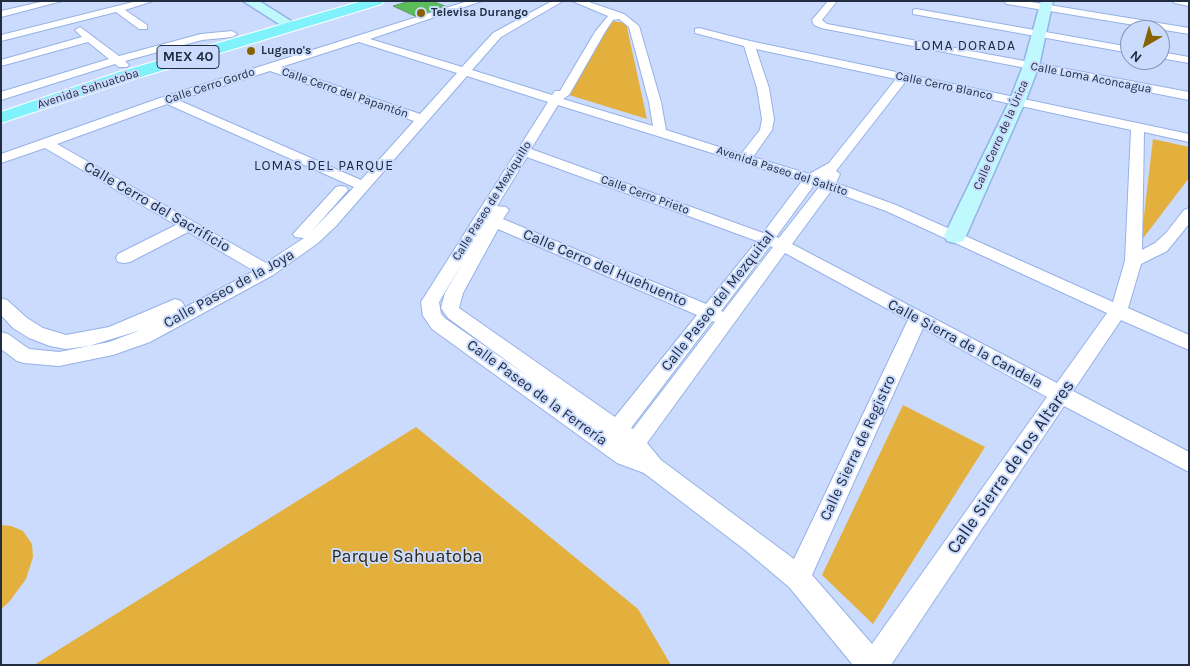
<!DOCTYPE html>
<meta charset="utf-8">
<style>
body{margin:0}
#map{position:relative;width:1190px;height:666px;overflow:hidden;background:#cadbfd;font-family:Karla,sans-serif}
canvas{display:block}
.frame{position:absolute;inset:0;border:2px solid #212c41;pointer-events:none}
.north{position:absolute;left:1120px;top:20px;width:50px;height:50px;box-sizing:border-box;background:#cadbfd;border:1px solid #8695b2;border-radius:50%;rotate:218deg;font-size:14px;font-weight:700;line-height:20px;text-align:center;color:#212c41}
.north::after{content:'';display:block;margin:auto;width:18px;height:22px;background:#876300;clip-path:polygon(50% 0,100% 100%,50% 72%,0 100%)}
</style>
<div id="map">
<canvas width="1190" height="666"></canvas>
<div class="frame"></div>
<div class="north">N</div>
</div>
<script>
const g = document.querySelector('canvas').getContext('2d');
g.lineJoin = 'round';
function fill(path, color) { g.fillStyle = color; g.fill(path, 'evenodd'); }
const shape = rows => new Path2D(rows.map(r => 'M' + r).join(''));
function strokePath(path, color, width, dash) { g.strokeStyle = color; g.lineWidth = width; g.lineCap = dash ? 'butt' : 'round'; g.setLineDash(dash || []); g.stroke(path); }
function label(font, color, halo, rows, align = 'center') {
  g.font = font + ' Karla,sans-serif'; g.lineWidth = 4; g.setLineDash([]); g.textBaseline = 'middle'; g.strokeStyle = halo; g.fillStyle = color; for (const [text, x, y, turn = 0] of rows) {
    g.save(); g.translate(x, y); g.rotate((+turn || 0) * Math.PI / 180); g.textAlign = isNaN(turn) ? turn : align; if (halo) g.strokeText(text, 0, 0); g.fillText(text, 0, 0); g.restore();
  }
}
const green = shape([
 [612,21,626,23,647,119,569,95],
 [1153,139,1189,147,1189,178,1141,241],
 [903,405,985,447,873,624,822,575],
 [416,427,638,609,671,665,34,665],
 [1,525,11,526,23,531,32,544,33,557,26,579,9,602,1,609]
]);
const building = shape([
 [410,1,432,1,450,8,419,18,393,6,410,1]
]);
const street = shape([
 [45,1,62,1,1,17,1,11,45,1],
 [137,1,153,1,125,10,147,25,147,29,139,29,116,12,1,41,1,35,137,1],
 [468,1,482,1,370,39,462,67,493,33,552,1,563,1,501,37,472,70,552,95,555,91,560,91,595,32,608,16,572,1,586,1,624,14,639,26,661,102,666,130,741,154,760,130,762,119,757,88,744,46,695,33,695,29,699,28,750,41,1189,134,1189,142,1144,132,1142,250,1155,243,1166,233,1184,210,1189,208,1189,224,1167,251,1141,264,1128,308,1189,335,1189,350,1121,320,1073,391,1189,452,1189,472,1064,406,891,665,853,665,789,587,745,550,644,473,617,463,432,329,426,320,423,316,421,302,548,102,467,76,336,226,318,243,273,275,150,342,113,355,59,366,24,363,17,361,1,349,1,332,8,334,29,349,59,352,109,342,141,330,89,346,66,349,50,346,29,338,13,328,1,315,1,298,7,300,27,318,43,328,66,335,109,327,175,299,181,301,184,305,182,309,254,271,188,232,130,262,124,263,118,262,116,258,118,254,176,225,45,148,1,163,1,154,163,97,468,1],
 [619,19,629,27,649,102,653,126,563,99,569,95,605,32,613,20,619,19],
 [359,42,457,73,420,114,281,67,359,42],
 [756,49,896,79,829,163,809,174,753,157,772,130,774,119,769,88,756,49],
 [270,71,414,121,361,180,178,100,270,71],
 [906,81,1131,130,1125,261,1113,302,896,205,836,183,840,174,836,171,906,81],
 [167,104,354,187,312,231,348,190,346,187,341,186,336,187,293,234,295,237,304,238,266,263,57,144,167,104],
 [558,105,802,181,763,233,531,149,558,105],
 [527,157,757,241,706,304,503,219,509,210,506,207,497,206,527,157],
 [814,185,819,187,779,238,776,237,814,185],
 [831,191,886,211,1107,313,1057,383,792,244,831,191],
 [498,229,697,315,615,417,459,308,463,293,498,229],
 [770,246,773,247,723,312,721,311,770,246],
 [785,253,908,320,794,559,661,460,647,443,785,253],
 [464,260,445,293,441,308,448,318,529,377,446,319,441,314,439,302,464,260],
 [712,321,715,322,633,429,631,428,712,321],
 [923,328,1047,397,872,644,812,575,923,328],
 [828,1,837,1,822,20,827,24,1189,92,1189,100,821,28,814,25,812,20,828,1],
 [1003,1,1025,1,1189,28,1189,34,1007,4,1003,1],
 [1173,1,1189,1,1189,6,1174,3,1173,1],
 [916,9,1130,47,1130,53,913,14,913,10,916,9],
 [80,27,119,56,201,34,232,31,237,34,232,37,202,40,125,61,129,65,127,67,119,67,115,64,1,100,1,92,109,59,88,42,1,66,1,60,82,37,75,30,80,27],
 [1160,52,1189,57,1189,63,1160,58,1160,52]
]);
const secondary = shape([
 [243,1,259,1,299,26,292,30,287,29,243,1],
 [1041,1,1053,1,1039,66,1025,102,966,236,963,241,955,243,947,241,944,236,1009,102,1023,66,1041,1]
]);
const primary = shape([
 [362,1,384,1,382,4,131,80,1,123,1,112,119,72,362,1]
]);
const markers = [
 [421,13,5,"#876300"],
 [251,51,5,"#876300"]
];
const farPoinames = [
 ["Televisa Durango",431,13],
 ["Lugano's",261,51]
];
const farStreetnames = [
 ["Calle Loma Aconcagua",1091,78,11],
 ["Calle Cerro Gordo",210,86,-18],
 ["Calle Cerro Blanco",944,86,12],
 ["Avenida Sahuatoba",88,89,-18],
 ["Calle Cerro del Papantón",345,93,19],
 ["Calle Cerro de la Úrica",1001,135,-66],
 ["Avenida Paseo del Saltito",782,171,18],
 ["Calle Cerro Prieto",645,195,20],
 ["Calle Paseo de Mexiquillo",492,201,-58]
];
const farNeighbourhoodnames = [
 ["LOMA DORADA",965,46],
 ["LOMAS DEL PARQUE",324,166]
];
const shields = [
 [188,57,62]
];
const shieldNames = [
 ["MEX 40",188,57]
];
const streetNames = [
 ["Calle Cerro del Sacrificio",157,207,30],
 ["Calle Cerro del Huehuento",605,268,23],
 ["Calle Paseo de la Joya",229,289,-29],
 ["Calle Paseo del Mezquital",718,301,-52],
 ["Calle Sierra de la Candela",965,344,28],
 ["Calle Paseo de la Ferrería",537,393,36],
 ["Calle Sierra de Registro",858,448,-65]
];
const nearStreetnames = [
 ["Calle Sierra de los Altares",1011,467,-55]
];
const nearParknames = [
 ["Parque Sahuatoba",407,557]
];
fill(green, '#e3b03d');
fill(building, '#59bd5a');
strokePath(building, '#6b986a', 1);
strokePath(street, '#96b1e7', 2);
strokePath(secondary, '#96b1e7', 3);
strokePath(primary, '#fff', 2);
fill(street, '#fff');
fill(secondary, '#bff9fd');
fill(primary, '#7ff2fb');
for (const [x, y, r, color] of markers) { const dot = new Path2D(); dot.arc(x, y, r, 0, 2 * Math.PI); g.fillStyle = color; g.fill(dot); strokePath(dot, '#cadbfd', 2); }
label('bold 12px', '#212c41', '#cadbfd', farPoinames, 'left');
label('12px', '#212c41', '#cadbfd', farStreetnames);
g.letterSpacing = '1px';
label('14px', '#212c41', '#cadbfd', farNeighbourhoodnames);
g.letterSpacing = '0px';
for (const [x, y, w] of shields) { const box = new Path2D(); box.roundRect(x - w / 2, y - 11.5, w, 23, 4); g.fillStyle = '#cadbfd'; g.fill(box); strokePath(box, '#212c41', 1); }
label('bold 14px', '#212c41', null, shieldNames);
label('15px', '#212c41', '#cadbfd', streetNames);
label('18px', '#212c41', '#cadbfd', nearStreetnames);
label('18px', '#322711', '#cadbfd', nearParknames);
</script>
